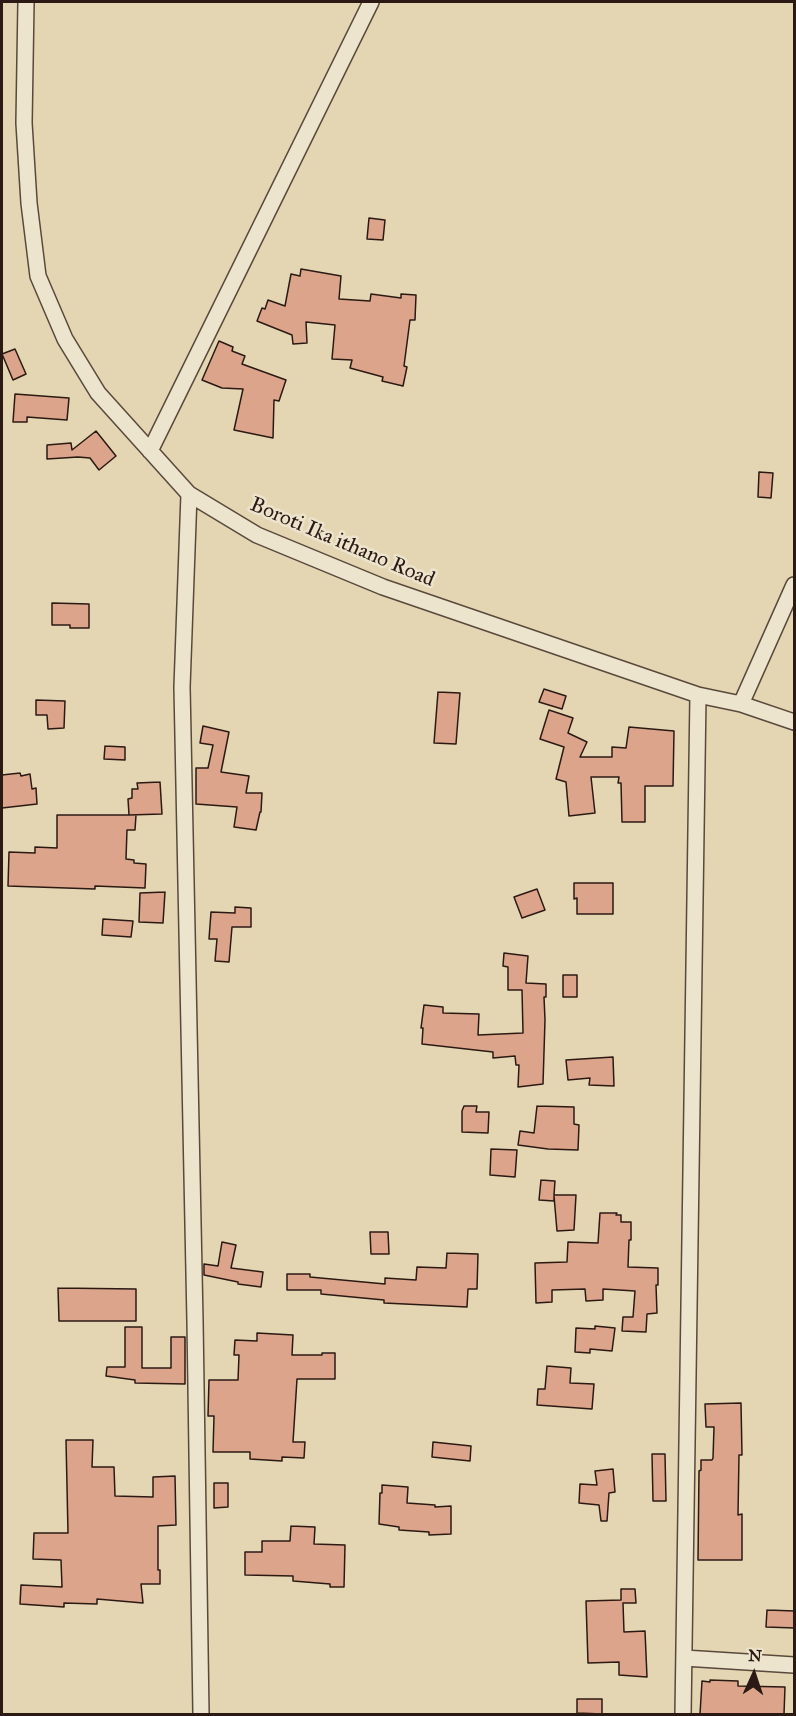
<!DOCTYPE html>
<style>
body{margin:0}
#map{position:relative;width:796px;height:1716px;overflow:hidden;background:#e4d6b2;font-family:"IM FELL Great Primer",serif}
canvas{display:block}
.frame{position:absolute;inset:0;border:3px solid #2b1a14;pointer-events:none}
.north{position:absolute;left:724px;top:1644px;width:60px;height:60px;-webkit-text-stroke:4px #ede4cd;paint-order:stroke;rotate:3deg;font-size:16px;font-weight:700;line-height:24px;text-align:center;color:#2b1a14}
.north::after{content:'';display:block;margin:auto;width:21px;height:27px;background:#2b1a14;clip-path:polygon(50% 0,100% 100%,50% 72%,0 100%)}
</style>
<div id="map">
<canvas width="796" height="1716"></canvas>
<div class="frame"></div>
<div class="north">N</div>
</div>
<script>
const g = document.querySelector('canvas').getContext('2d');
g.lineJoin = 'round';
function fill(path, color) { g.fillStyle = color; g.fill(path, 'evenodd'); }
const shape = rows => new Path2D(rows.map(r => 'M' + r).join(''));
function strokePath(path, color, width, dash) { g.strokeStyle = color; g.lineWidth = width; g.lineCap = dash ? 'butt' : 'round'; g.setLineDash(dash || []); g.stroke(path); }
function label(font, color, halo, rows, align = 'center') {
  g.font = font + ' "IM FELL Great Primer",serif'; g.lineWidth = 5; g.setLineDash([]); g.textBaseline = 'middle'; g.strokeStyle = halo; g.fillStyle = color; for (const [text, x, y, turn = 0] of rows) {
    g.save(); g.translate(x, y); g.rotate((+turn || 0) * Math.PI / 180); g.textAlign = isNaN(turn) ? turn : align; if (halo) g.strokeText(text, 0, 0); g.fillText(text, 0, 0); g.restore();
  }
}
const building = shape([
 [369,218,385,220,383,240,367,239,369,218],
 [301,269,341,276,339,299,370,301,371,294,401,298,401,294,416,295,415,320,410,320,404,366,407,367,403,386,382,381,383,377,350,368,352,360,332,359,335,325,306,322,307,343,293,344,292,335,257,321,262,308,265,309,268,300,285,306,291,274,300,276,301,269],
 [219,341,233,347,232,351,245,356,242,364,286,380,279,401,274,400,273,438,234,430,243,389,222,388,202,380,219,341],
 [15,349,26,374,13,380,2,354,15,349],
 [15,394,69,398,67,420,27,417,27,422,13,422,15,394],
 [96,431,116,456,99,470,90,458,78,457,47,459,47,445,71,443,72,450,96,431],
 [759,472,773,473,771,498,758,497,759,472],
 [52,603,89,604,89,628,70,628,70,625,52,625,52,603],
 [544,689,566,696,562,709,539,702,544,689],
 [438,692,460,693,456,744,434,743,438,692],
 [36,700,65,701,64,728,48,729,47,715,36,715,36,700],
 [549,710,573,718,568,733,587,742,580,757,612,757,612,747,626,748,629,727,674,731,673,786,645,786,645,822,622,822,621,783,618,783,619,777,591,777,595,813,569,816,566,782,556,779,564,747,540,739,549,710],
 [203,726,229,732,221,772,249,776,246,793,262,793,261,812,260,812,256,830,234,827,237,807,196,804,196,768,208,768,213,745,200,743,203,726],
 [105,746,125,747,125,760,104,759,105,746],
 [20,773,21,776,30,774,32,789,36,788,37,804,2,808,2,775,20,773],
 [160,782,162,814,129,815,128,799,132,798,132,789,138,789,137,783,160,782],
 [57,815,136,815,135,830,127,830,126,859,134,860,134,863,146,864,145,888,95,886,95,889,8,886,9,852,35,853,35,847,57,848,57,815],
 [574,883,613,883,613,914,577,914,577,898,574,899,574,883],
 [537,889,545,910,522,918,514,897,537,889],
 [165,892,163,923,139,922,140,893,165,892],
 [235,907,251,908,251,927,232,927,229,962,215,961,217,939,209,939,211,912,235,913,235,907],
 [103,919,133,921,131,937,102,935,103,919],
 [504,953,528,956,526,983,546,984,546,997,544,997,545,1020,543,1084,518,1087,519,1065,516,1065,515,1056,493,1058,493,1052,422,1044,423,1028,421,1028,424,1005,443,1007,443,1013,479,1014,478,1035,523,1033,522,990,508,990,508,967,503,966,504,953],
 [563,975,577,975,577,997,563,997,563,975],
 [613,1057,614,1086,589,1085,590,1078,568,1080,566,1060,613,1057],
 [464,1106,477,1106,476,1112,489,1112,488,1133,462,1132,462,1111,464,1106],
 [537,1106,574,1107,574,1124,579,1125,578,1150,548,1149,518,1145,520,1131,534,1133,537,1106],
 [491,1149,517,1150,515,1177,490,1175,491,1149],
 [541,1180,555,1181,554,1195,576,1195,574,1230,557,1231,554,1196,554,1201,539,1200,541,1180],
 [600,1213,617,1213,616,1215,621,1215,621,1222,631,1222,631,1240,629,1240,628,1267,658,1268,658,1285,656,1285,657,1313,647,1314,646,1332,622,1331,623,1317,633,1317,635,1291,603,1289,603,1300,586,1301,585,1289,552,1290,552,1302,536,1303,535,1263,567,1262,568,1242,598,1243,600,1213],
 [370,1232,388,1232,389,1254,371,1254,370,1232],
 [222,1242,236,1245,231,1268,263,1272,261,1287,238,1284,238,1282,204,1275,204,1264,218,1266,222,1242],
 [447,1253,478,1254,477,1289,468,1289,467,1307,384,1303,384,1300,321,1294,321,1290,287,1290,287,1274,310,1274,310,1277,385,1284,385,1278,416,1280,417,1267,446,1268,447,1253],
 [58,1288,136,1289,136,1321,59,1321,58,1288],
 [595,1326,615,1328,612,1351,590,1349,590,1353,575,1352,576,1328,595,1329,595,1326],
 [125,1327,142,1327,142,1368,171,1368,171,1337,185,1337,185,1384,135,1383,135,1380,106,1376,107,1367,125,1367,125,1327],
 [257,1333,293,1335,292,1355,322,1355,322,1353,335,1353,335,1379,297,1379,293,1442,305,1442,304,1458,282,1457,282,1461,250,1459,250,1452,213,1452,214,1416,208,1416,209,1380,238,1380,239,1355,234,1355,235,1340,257,1341,257,1333],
 [547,1366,571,1368,570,1383,594,1384,592,1409,537,1405,538,1389,545,1389,547,1366],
 [741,1403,742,1455,739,1455,738,1515,742,1514,742,1560,698,1560,699,1471,701,1470,701,1460,712,1460,713,1458,714,1427,706,1427,705,1404,741,1403],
 [66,1440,93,1440,92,1467,114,1467,115,1496,153,1497,153,1477,175,1476,176,1525,158,1526,158,1570,160,1570,160,1584,141,1584,143,1603,97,1599,97,1604,64,1603,64,1607,20,1604,21,1585,62,1587,61,1560,33,1559,34,1533,68,1533,66,1440],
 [433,1442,471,1446,470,1461,432,1457,433,1442],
 [652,1454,665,1454,666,1501,653,1501,652,1454],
 [613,1469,615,1492,609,1493,607,1521,601,1521,599,1505,579,1503,580,1484,597,1485,595,1471,613,1469],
 [214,1483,228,1483,228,1507,214,1508,214,1483],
 [382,1485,408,1487,407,1503,435,1505,435,1507,451,1506,451,1534,429,1535,429,1532,399,1530,399,1527,379,1524,380,1493,382,1493,382,1485],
 [291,1526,315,1527,314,1544,345,1545,344,1587,330,1587,330,1584,293,1581,293,1576,245,1575,245,1552,262,1552,262,1541,290,1541,291,1526],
 [621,1589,635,1589,636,1603,623,1603,624,1632,645,1631,647,1677,619,1675,619,1662,588,1663,586,1601,621,1600,621,1589],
 [767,1610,795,1611,795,1628,766,1627,767,1610],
 [710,1680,738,1681,738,1686,785,1687,784,1714,700,1714,702,1681,710,1682,710,1680],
 [577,1699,602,1699,602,1714,577,1713,577,1699]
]);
const minor = shape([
 [26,2,24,123,29,203,38,276,65,339,98,393,189,494,257,535,383,587,698,695,741,704,794,722],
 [150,451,371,2],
 [189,494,182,687,195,1321,201,1714],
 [741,704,794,585],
 [684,1658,794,1665],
 [683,1714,698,695]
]);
const streetNames = [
 ["Boroti Ika ithano Road",342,543,23]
];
fill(building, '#dca48a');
strokePath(building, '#2b1a14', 1.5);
strokePath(minor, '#59493c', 18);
strokePath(minor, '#ede4cd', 15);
label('21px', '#2b1a14', '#ede4cd', streetNames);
</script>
